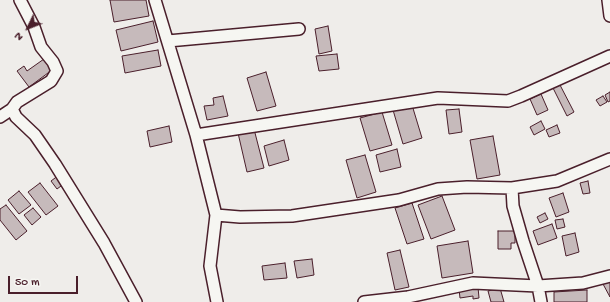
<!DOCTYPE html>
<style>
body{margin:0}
#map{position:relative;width:610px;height:302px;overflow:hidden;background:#efedea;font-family:"Gochi Hand",sans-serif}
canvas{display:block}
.north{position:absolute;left:8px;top:8px;width:40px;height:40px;-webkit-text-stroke:3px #f6f6f2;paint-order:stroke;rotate:227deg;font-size:11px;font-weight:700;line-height:16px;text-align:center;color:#4a1f2b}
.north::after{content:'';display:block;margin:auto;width:14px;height:18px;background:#4a1f2b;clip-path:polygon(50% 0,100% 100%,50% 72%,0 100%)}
.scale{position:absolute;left:8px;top:276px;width:70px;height:18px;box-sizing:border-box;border:2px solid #4a1f2b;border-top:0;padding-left:5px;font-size:12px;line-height:14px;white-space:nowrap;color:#4a1f2b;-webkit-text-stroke:3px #f6f6f2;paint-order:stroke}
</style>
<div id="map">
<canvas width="610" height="302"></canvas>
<div class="north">N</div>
<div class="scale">50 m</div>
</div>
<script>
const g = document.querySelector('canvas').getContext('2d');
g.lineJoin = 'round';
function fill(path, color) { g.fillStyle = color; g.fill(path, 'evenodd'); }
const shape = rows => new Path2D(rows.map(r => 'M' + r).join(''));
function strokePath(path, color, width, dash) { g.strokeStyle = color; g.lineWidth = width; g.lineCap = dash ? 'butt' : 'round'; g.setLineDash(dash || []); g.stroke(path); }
const building = shape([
 [110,0,146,0,149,16,114,22,110,0],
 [153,21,158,42,121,51,116,30,153,21],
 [328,26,332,51,319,54,315,29,328,26],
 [158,50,161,66,125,73,122,56,158,50],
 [337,54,339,69,319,71,316,56,337,54],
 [44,59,52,70,29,87,17,71,24,66,27,71,44,59],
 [266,72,276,106,257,111,247,78,266,72],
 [560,85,574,112,567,116,553,88,560,85],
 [610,92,610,101,608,102,605,95,610,92],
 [541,94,548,110,537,115,530,99,541,94],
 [223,96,228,116,207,120,204,106,214,105,213,98,223,96],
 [603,96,607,102,600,106,596,100,603,96],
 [412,105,422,138,403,144,393,110,412,105],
 [459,109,462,132,449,134,446,110,459,109],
 [382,112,392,145,370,151,360,118,382,112],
 [541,121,545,129,534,135,530,127,541,121],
 [557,125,560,133,549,137,546,130,557,125],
 [169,126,172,142,150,147,147,131,169,126],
 [254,129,264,168,247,172,238,133,254,129],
 [493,136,500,175,477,179,470,140,493,136],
 [284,140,289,160,269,166,264,146,284,140],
 [397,149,401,167,380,172,376,155,397,149],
 [365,155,376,192,357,198,346,160,365,155],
 [59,175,65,183,57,189,51,181,59,175],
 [588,181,590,193,583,194,580,183,588,181],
 [40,183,58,206,46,215,28,192,40,183],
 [19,191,31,205,19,214,8,200,19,191],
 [563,193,569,212,556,217,549,198,563,193],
 [442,196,455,230,431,239,418,205,442,196],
 [412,203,424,239,407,244,395,208,412,203],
 [6,205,27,231,16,240,0,220,0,209,6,205],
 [33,208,41,217,32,225,24,215,33,208],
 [545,213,548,219,540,223,537,217,545,213],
 [563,219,565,227,557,229,555,220,563,219],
 [552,224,557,238,538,245,533,231,552,224],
 [498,231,515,231,515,243,511,243,511,249,498,249,498,231],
 [575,233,579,252,566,256,562,236,575,233],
 [468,241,473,273,442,278,437,246,468,241],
 [400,250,409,287,395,290,387,253,400,250],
 [312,259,314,275,297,278,294,261,312,259],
 [285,263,287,278,264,280,262,266,285,263],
 [610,280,610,297,603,284,610,280],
 [478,287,479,298,473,299,473,296,460,298,459,289,478,287],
 [500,288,504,302,491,302,488,291,500,288],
 [587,290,587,302,554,302,554,292,587,290]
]);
const minor = shape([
 [20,0,34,27,41,47,53,62,57,71,51,81,17,102,12,109,16,117,35,135,55,164,104,243,136,302],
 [155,0,196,135,216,215,210,266,217,302],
 [608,0,610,16],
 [168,41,299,29],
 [0,117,12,109],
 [196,135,438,98,508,101,521,96,610,56],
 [512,188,513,206,523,241,538,286,541,302],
 [216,215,240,217,292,216,399,200,438,189,467,187,512,188,557,181,610,159],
 [364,302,408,297,473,283,538,286,583,283,610,276]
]);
fill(building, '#c6babb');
strokePath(building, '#4a1f2b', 1);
strokePath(minor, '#4a1f2b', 14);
strokePath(minor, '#f6f6f2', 11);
</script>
